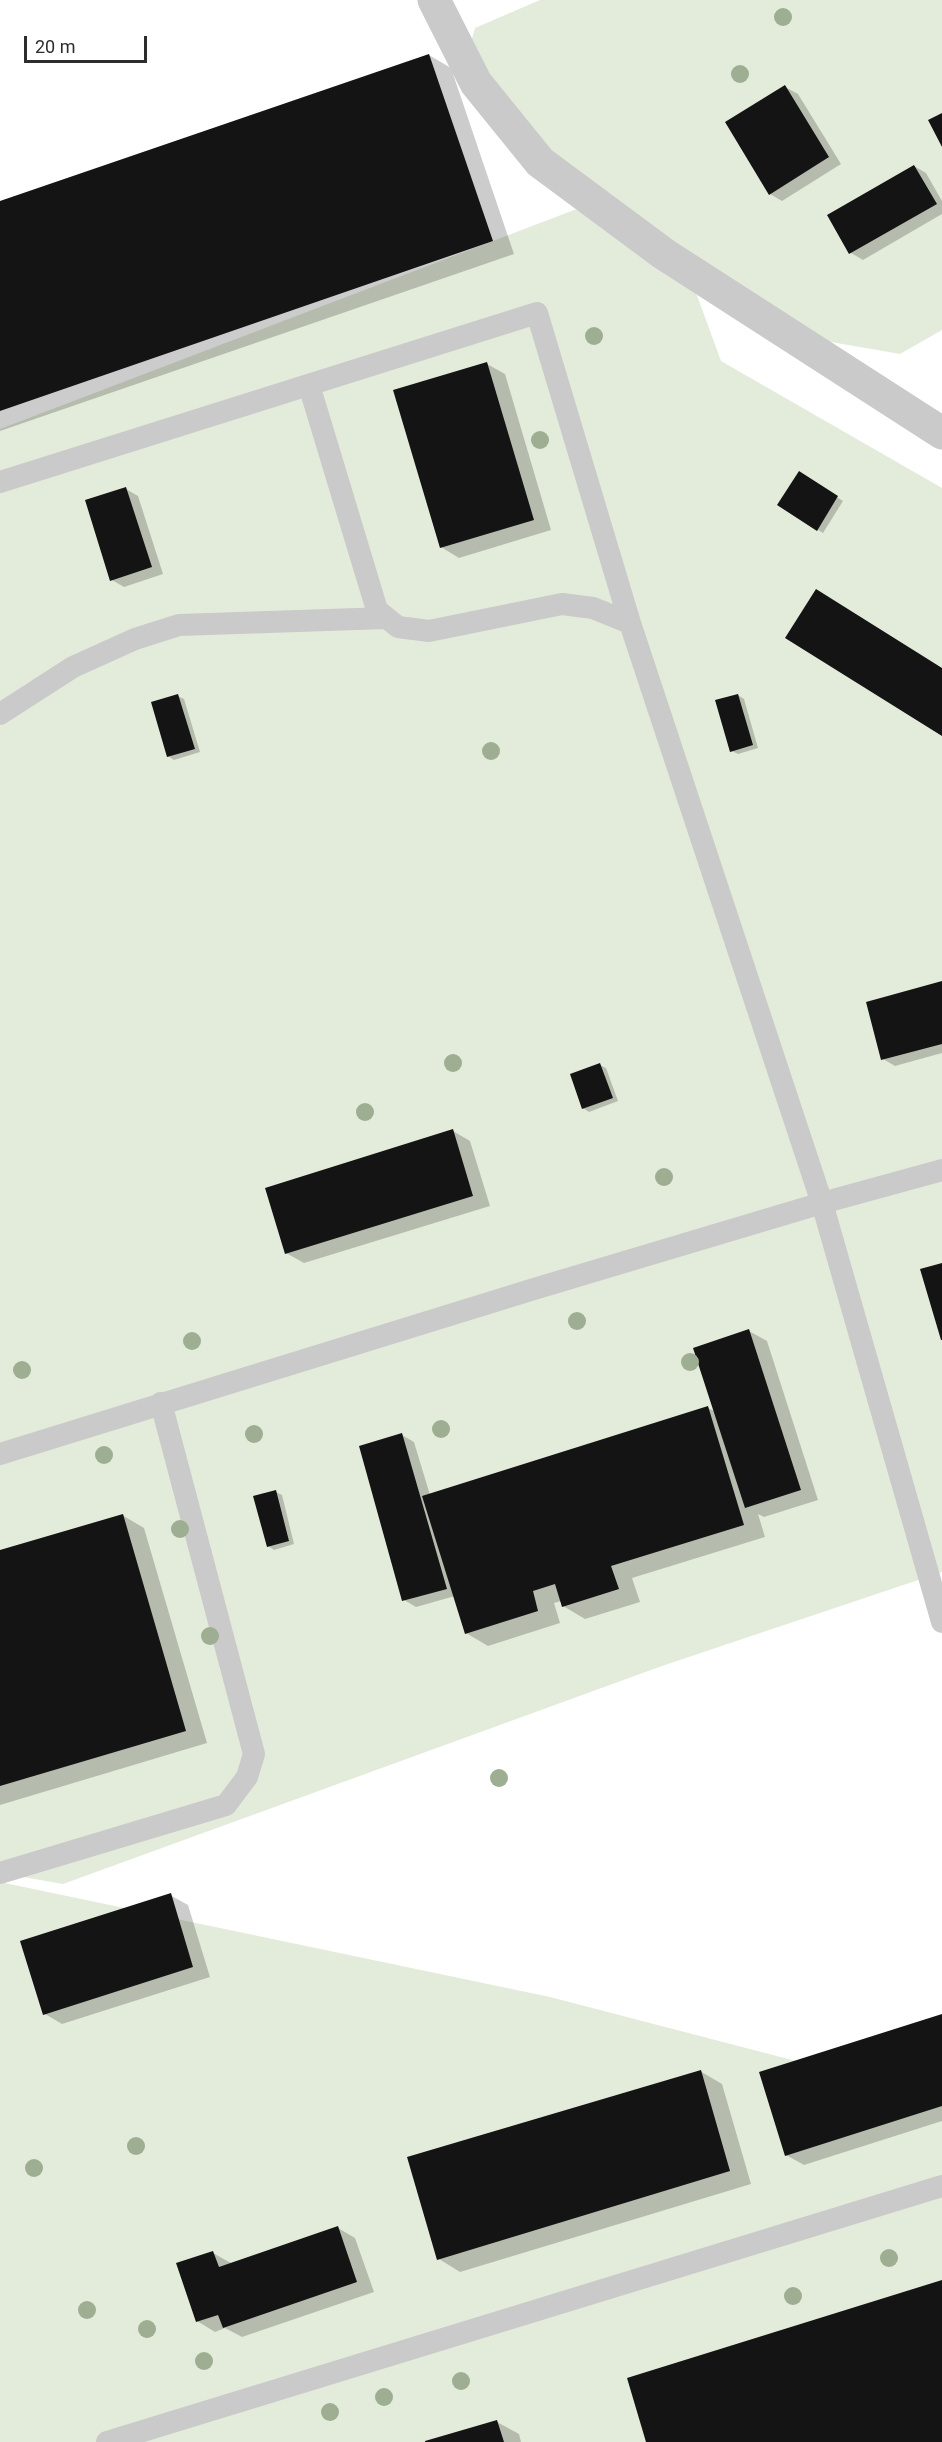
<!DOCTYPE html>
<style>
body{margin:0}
#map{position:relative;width:942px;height:2442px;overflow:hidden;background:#fff;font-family:Roboto,sans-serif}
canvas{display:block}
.scale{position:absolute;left:24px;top:36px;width:123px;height:27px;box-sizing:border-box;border:3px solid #2d2d2d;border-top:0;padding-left:8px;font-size:18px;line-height:21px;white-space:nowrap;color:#2d2d2d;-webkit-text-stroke:4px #fff;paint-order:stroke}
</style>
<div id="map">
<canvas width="942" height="2442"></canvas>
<div class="scale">20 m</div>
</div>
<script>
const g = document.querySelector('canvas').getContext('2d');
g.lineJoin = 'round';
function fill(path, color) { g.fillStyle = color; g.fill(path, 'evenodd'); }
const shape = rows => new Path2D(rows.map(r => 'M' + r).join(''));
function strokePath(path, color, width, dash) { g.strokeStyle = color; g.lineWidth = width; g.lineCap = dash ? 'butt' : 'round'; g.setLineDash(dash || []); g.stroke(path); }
const green = shape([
 [540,0,942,0,942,330,900,354,762,330,687,268,721,361,942,488,942,1572,662,1666,63,1884,0,1873,0,429,603,199,460,80,475,28],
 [0,1882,550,1997,942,2099,942,2442,0,2442]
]);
const shadow = shape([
 [429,55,451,68,514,254,0,431,0,203],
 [785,87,798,94,841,164,782,201,770,194],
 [914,166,926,173,942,201,942,214,863,260,851,253,829,216],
 [487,364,505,374,551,530,459,558,441,547],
 [799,473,843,501,823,533,779,505],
 [126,489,138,496,163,574,124,587,112,580],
 [738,695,744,699,758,748,738,754,732,751],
 [178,696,184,699,200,752,174,760,168,756],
 [942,983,942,1053,895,1066,883,1059],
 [600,1065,606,1068,618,1101,589,1112,583,1108],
 [453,1131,470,1141,490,1206,304,1263,286,1253],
 [749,1331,767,1341,818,1500,764,1517,758,1514,765,1537,632,1578,640,1602,585,1619,563,1606,561,1601,554,1603,560,1623,488,1646,466,1633,455,1596,416,1607,404,1600,402,1435,414,1442,430,1495,708,1408,716,1412],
 [276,1492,282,1495,294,1544,274,1550,268,1546],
 [122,1515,144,1528,207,1743,0,1805,0,1552],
 [170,1895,188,1905,210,1977,62,2024,45,2014],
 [942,2016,942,2121,804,2165,786,2155],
 [700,2071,722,2084,751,2184,460,2272,439,2259],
 [338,2228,355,2238,374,2292,242,2337,225,2328,215,2332,197,2321,213,2253,231,2263],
 [497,2422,519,2434,521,2442,428,2442]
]);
const building = shape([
 [429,54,493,241,0,411,0,201],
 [785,85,829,157,769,195,725,122],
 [942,113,942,147,928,120],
 [914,165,937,204,849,254,827,215],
 [487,362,534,520,440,548,393,390],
 [799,471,838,496,817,531,777,505],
 [126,487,152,567,110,581,85,500],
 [816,589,942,668,942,736,785,638],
 [178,694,195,749,167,757,151,702],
 [738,694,753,745,730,752,715,700],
 [942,981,942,1044,881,1060,866,1002],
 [600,1063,613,1098,582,1109,570,1074],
 [453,1129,473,1196,285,1254,265,1188],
 [942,1263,942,1340,941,1340,920,1269],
 [749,1329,801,1490,745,1508,693,1348],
 [708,1406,744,1525,611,1566,619,1589,562,1607,555,1584,533,1591,538,1611,465,1634,422,1496],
 [402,1433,447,1589,402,1601,359,1446],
 [276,1490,289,1541,267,1547,253,1496],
 [123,1514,186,1731,0,1786,0,1550],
 [171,1893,193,1967,43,2015,20,1941],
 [942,2014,942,2106,785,2156,759,2072],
 [701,2070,730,2171,437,2260,407,2157],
 [338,2226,357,2282,223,2328,218,2315,196,2322,176,2263,213,2251,219,2267],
 [942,2280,942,2442,646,2442,627,2378],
 [497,2420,504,2442,425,2442,425,2441]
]);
const lane = shape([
 [309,385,377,610,398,627,429,631,562,604,593,608,630,623],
 [0,482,537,313,630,623,822,1203,942,1622],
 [0,714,73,667,135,639,179,625,387,618],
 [0,1454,534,1289,822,1203,942,1170],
 [0,1873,226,1805,247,1777,254,1754,161,1403],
 [107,2442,942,2186]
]);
const street = shape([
 [434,0,476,83,540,162,664,254,942,433]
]);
const trees = [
 [783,17],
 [740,74],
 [594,336],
 [540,440],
 [491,751],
 [453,1063],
 [365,1112],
 [664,1177],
 [577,1321],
 [192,1341],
 [690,1362],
 [22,1370],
 [441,1429],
 [254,1434],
 [104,1455],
 [180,1529],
 [210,1636],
 [499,1778],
 [136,2146],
 [34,2168],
 [889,2258],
 [793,2296],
 [87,2310],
 [147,2329],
 [204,2361],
 [461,2381],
 [384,2397],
 [330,2412]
];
fill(green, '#e3ecda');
fill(shadow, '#0003');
fill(building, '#141414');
strokePath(lane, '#cacaca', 22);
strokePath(street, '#cacaca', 33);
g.fillStyle = '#9eae92';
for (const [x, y] of trees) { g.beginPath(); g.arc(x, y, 9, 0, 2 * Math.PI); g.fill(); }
</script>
